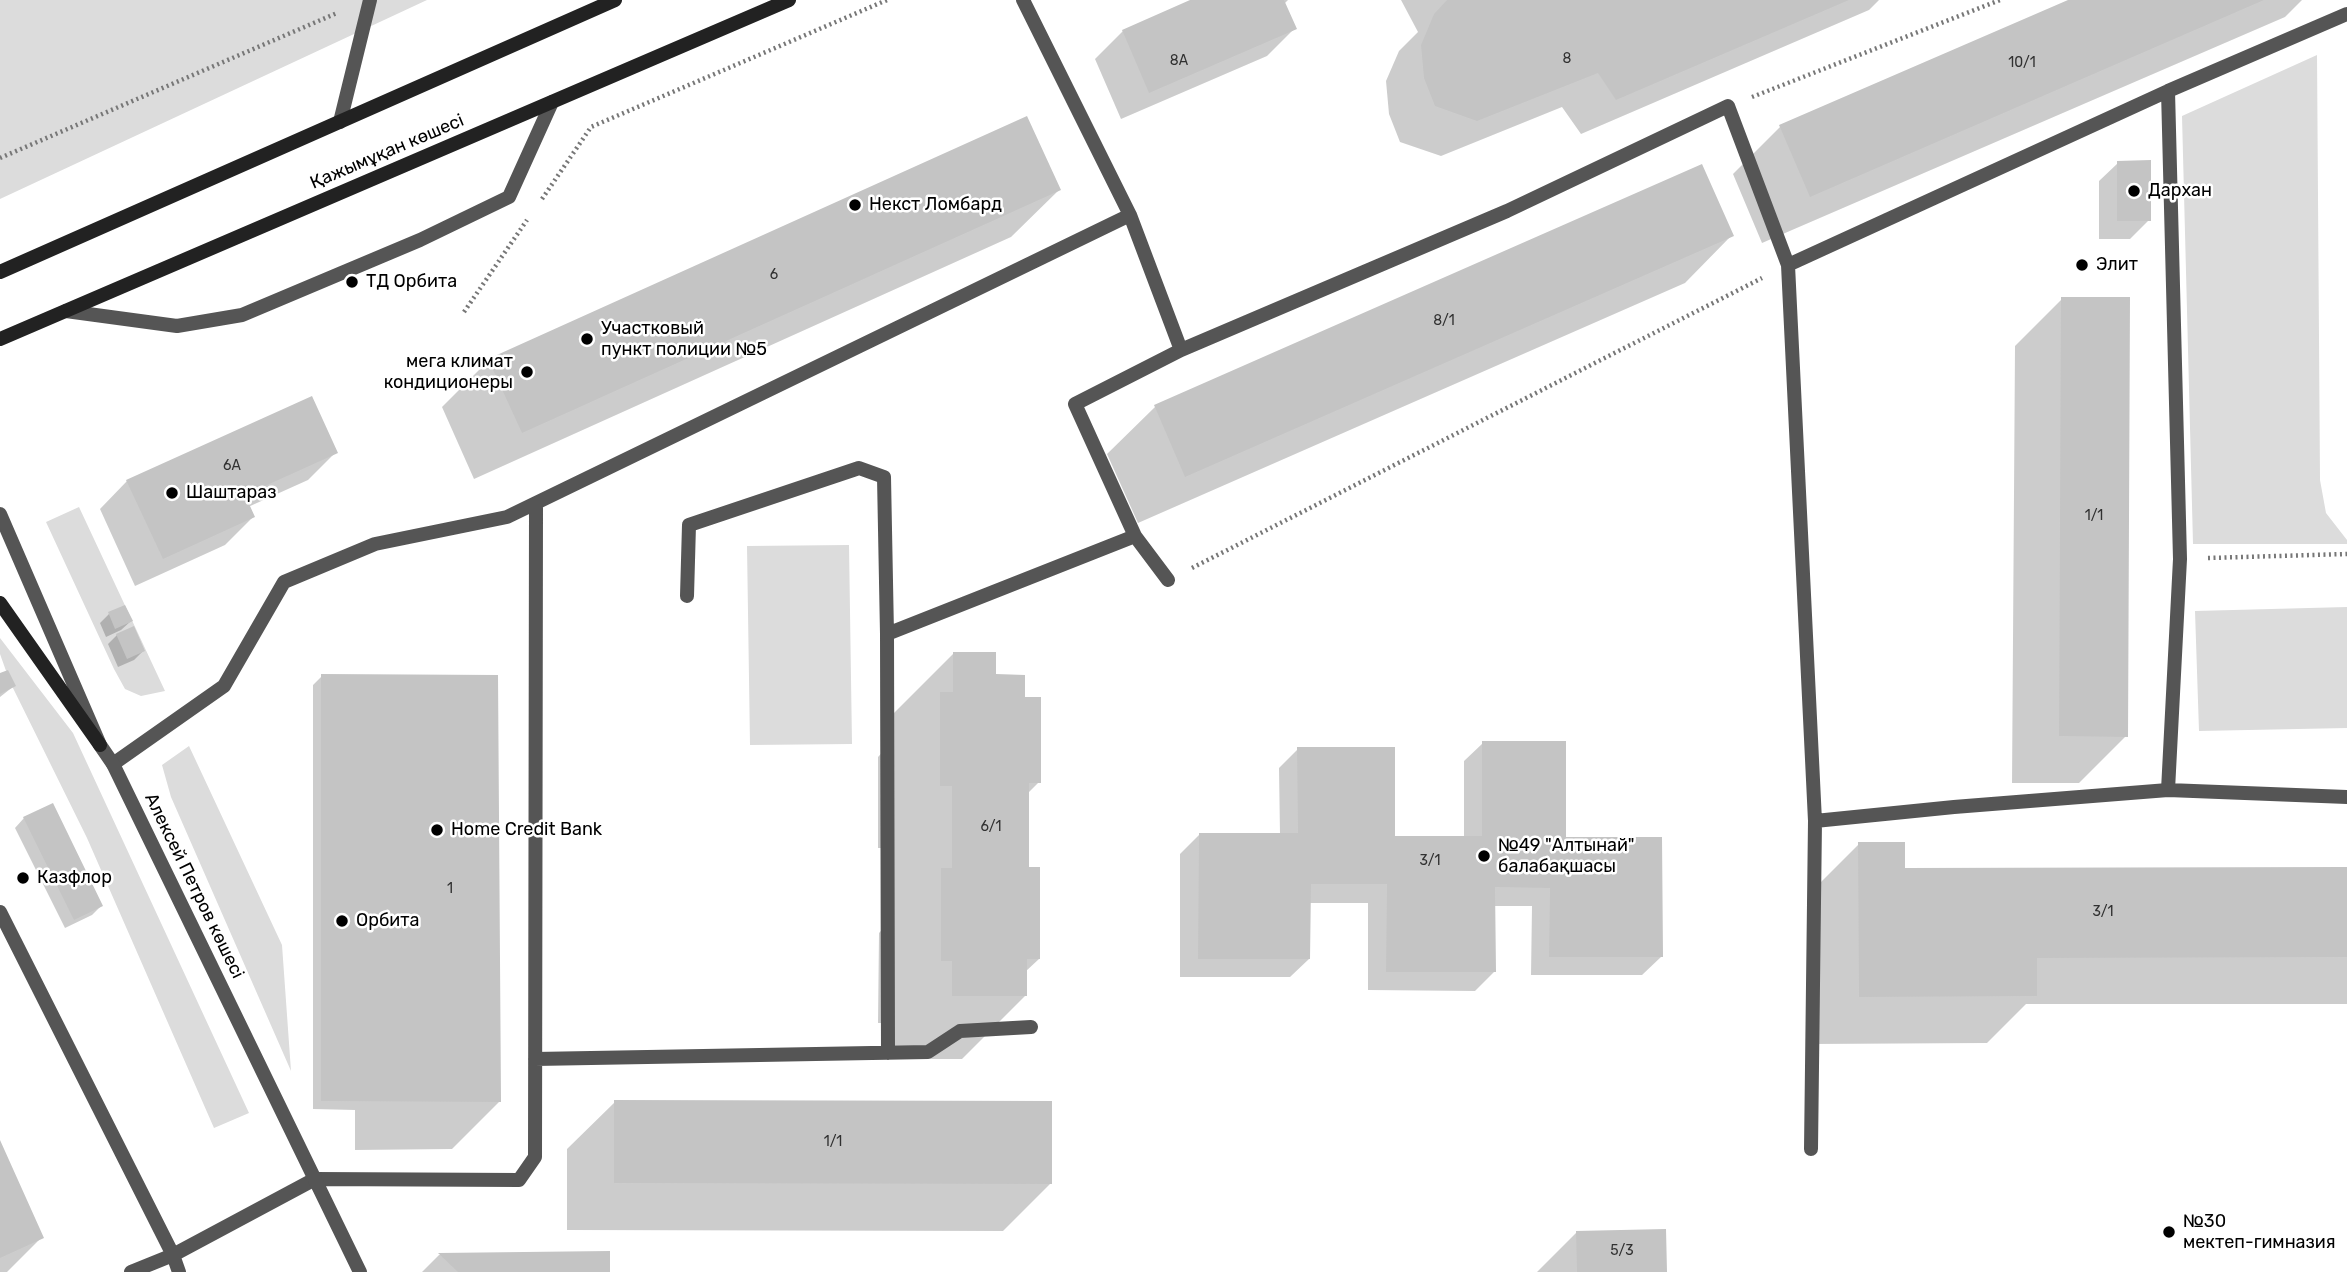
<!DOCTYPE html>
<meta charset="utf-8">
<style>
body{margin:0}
canvas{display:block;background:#fff}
</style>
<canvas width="2347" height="1272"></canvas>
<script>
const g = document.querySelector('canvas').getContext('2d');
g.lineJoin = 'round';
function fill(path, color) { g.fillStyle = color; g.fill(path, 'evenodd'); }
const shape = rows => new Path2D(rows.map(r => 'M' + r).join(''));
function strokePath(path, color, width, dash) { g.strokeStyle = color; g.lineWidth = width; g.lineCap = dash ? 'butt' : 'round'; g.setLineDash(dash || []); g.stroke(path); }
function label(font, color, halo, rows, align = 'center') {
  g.font = font + ' Rubik,sans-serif'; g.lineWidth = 5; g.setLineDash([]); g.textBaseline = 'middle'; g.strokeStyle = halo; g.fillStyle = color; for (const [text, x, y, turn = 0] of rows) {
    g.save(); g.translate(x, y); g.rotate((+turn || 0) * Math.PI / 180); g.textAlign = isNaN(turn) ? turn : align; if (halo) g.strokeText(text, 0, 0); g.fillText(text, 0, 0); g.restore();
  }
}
const green = shape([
 [0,0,427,0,0,199],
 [2317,55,2320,480,2326,513,2347,540,2347,544,2193,544,2182,116],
 [79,507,165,691,141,696,125,689,114,669,46,522],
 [849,545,852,744,750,745,747,546],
 [2347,607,2347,728,2199,731,2195,611],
 [0,638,73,733,249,1113,214,1128,87,838,10,682,0,654],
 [189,746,282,945,291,1071,171,797,162,765]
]);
const shadow = shape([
 [1194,0,1288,0,1284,4,1295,28,1267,56,1121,119,1095,59,1123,31],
 [1401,0,1879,0,1869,10,1581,134,1562,107,1441,156,1400,142,1389,114,1386,81,1399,51,1418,32],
 [2072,0,2302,0,2285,17,1762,243,1733,174,1780,127],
 [2118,163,2149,220,2130,239,2099,239,2099,181],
 [1702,167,1732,235,1685,283,1138,523,1107,454,1155,407],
 [1059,190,1011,237,474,479,442,407,489,360],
 [2062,299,2126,736,2079,783,2012,783,2015,346],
 [336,452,308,480,248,507,253,517,225,545,135,586,100,509,127,481],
 [125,607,131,621,121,630,106,637,100,623,109,614],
 [117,635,143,651,134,660,118,667,108,644],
 [953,654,994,676,1023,699,1039,782,1027,794,1027,869,1039,959,1025,972,1025,996,962,1059,890,1059,890,1023,878,1023,879,933,890,921,890,848,878,848,878,757,890,744,890,717],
 [0,675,14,686,0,697],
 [322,676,499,1102,452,1149,355,1150,355,1110,313,1109,313,685],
 [1483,743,1661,957,1642,975,1531,975,1532,906,1494,906,1494,972,1475,991,1368,990,1368,903,1309,903,1309,959,1290,977,1180,977,1180,854,1199,835,1280,835,1279,768,1298,749,1393,838,1464,838,1464,761],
 [24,818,101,906,92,915,65,928,15,828],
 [1859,844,1903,870,2347,869,2347,1004,2026,1004,1987,1043,1812,1044,1812,891],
 [615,1102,1051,1183,1003,1231,567,1230,567,1149],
 [0,1144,42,1237,7,1272,0,1272],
 [1577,1232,1665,1272,1537,1272],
 [608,1253,608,1272,422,1272,439,1255]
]);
const building = shape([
 [1190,0,1284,0,1297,29,1149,93,1122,30],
 [1447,0,1849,0,1616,100,1598,73,1477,121,1435,106,1424,78,1421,45,1434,14],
 [2068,0,2264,0,1810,197,1779,125],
 [1027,116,1061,190,522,433,488,359],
 [2151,160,2151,221,2117,221,2117,161],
 [1702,164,1734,236,1185,477,1154,405],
 [2061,297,2130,297,2128,737,2059,736],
 [312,396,338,453,245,495,255,517,163,559,126,480],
 [125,605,133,621,115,629,108,612],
 [134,626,145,651,127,659,116,634],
 [953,652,996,652,996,674,1025,675,1025,697,1041,697,1041,783,1029,783,1029,867,1040,867,1040,959,1027,959,1027,996,952,996,952,961,941,961,941,868,952,868,952,786,940,786,940,692,953,692],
 [8,670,16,686,0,694,0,673],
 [321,674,498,675,501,1102,321,1101],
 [1482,741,1566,741,1566,837,1662,837,1663,957,1549,957,1550,888,1495,887,1496,972,1386,972,1387,884,1311,884,1310,959,1198,959,1199,833,1298,833,1297,747,1395,747,1395,836,1482,836],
 [53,803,103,906,74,920,23,817],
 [1858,842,1905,842,1905,868,2347,867,2347,957,2037,958,2037,996,1859,997],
 [614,1100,1052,1101,1052,1184,614,1183],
 [0,1140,44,1238,0,1258],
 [1666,1229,1667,1272,1577,1272,1576,1231],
 [610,1251,610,1272,458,1272,438,1253]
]);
const path = shape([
 [1752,97,2000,0],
 [0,158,337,13],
 [542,199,591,127,887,0],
 [464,312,527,220],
 [2208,558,2347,554],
 [1192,568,1762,278]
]);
const service = shape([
 [1023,0,1130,215],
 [2347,14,2168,91,1788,265,1815,821,1954,807,2168,790,2347,797],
 [2168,91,2180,559,2168,790],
 [340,122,370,0],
 [66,311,177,326,242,315,420,240,509,197,552,102],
 [1168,580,1135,536,1075,404,1181,350],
 [687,596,689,525,859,468,884,477,887,634],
 [113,764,224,686,284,582,375,544,507,517,1130,215,1181,350,1507,211,1728,106,1788,265],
 [0,912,173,1255,315,1179,519,1180,535,1157,536,504],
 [888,1053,887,634,1135,536],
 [535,1059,928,1052,960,1031,1031,1027],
 [1811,1149,1815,821],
 [131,1272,173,1255,179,1272]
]);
const tertiary = shape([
 [0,514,100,745,113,764,360,1272]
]);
const secondary = shape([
 [0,272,615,0],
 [0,339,789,0],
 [0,603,100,745]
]);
const markers = [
 [2134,191,7,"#000"],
 [855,205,7,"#000"],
 [2082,265,7,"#000"],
 [352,282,7,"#000"],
 [587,339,7,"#000"],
 [527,372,7,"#000"],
 [172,493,7,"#000"],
 [437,830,7,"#000"],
 [1484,856,7,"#000"],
 [23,878,7,"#000"],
 [342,921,7,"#000"],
 [2169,1232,7,"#000"]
];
const numberNames = [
 ["8",1567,59],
 ["8А",1179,61],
 ["10/1",2022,63],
 ["6",774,275],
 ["8/1",1444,321],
 ["6А",232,466],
 ["1/1",2094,516],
 ["6/1",991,827],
 ["3/1",1430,861],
 ["1",450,889],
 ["3/1",2103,912],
 ["1/1",833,1142],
 ["5/3",1622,1251]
];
const streetNames = [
 ["Қажымұқан көшесі",387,152,-23],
 ["Алексей Петров көшесі",194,886,64]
];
const poiNames = [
 ["Дархан",2148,191],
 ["Некст Ломбард",869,205],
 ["Элит",2096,265],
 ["ТД Орбита",366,282],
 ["Участковый",601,329],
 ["пункт полиции №5",601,350],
 ["мега климат",513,362,"right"],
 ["кондиционеры",513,383,"right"],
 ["Шаштараз",186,493],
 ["Home Credit Bank",451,830],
 ["№49 \"Алтынай\"",1498,846],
 ["балабақшасы",1498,867],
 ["Казфлор",37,878],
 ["Орбита",356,921],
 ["№30",2183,1222],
 ["мектеп-гимназия",2183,1243]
];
fill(green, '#dcdcdc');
fill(shadow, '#0003');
fill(building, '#c4c4c4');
strokePath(path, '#777', 4.5, [2, 3.5]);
strokePath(service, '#555', 14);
strokePath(tertiary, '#555', 14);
strokePath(secondary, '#222', 14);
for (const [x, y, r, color] of markers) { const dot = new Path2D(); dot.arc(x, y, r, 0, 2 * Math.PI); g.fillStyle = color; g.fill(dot); strokePath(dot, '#fff', 2.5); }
label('14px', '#313131', null, numberNames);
label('18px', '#000', '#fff', streetNames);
label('18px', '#000', '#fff', poiNames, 'left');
</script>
